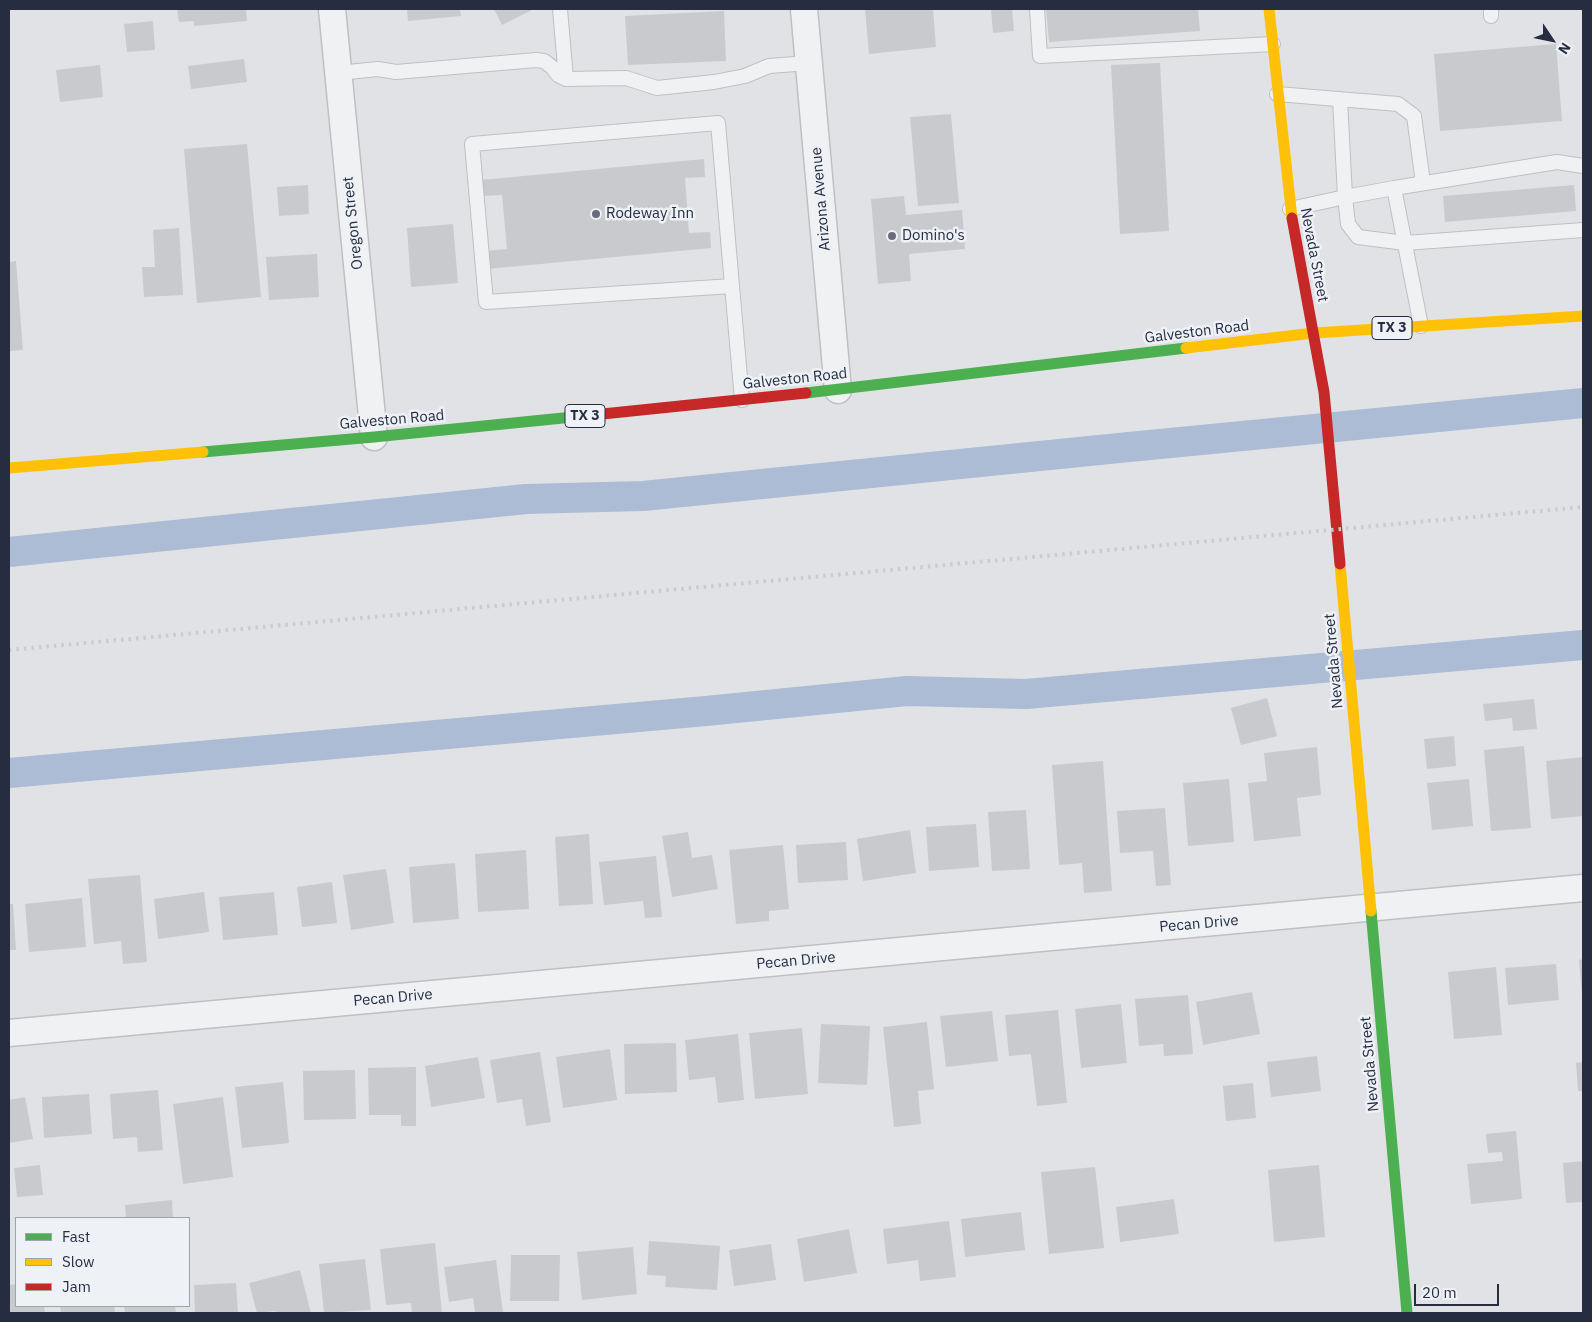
<!DOCTYPE html>
<style>
body{margin:0}
#map{position:relative;width:1592px;height:1322px;overflow:hidden;background:#e1e2e6;font-family:"IBM Plex Sans",sans-serif}
canvas{display:block}
.frame{position:absolute;inset:0;border:10px solid #262d41;pointer-events:none}
.legend{position:absolute;left:15px;top:1217px;width:175px;height:90px;box-sizing:border-box;background:#eef1f6;border:1px solid #9ea3ae;margin:0;padding:6px 9px;list-style:none;font-size:15px;color:#262d41}
.legend li{display:flex;align-items:center;gap:10px;height:25px}
.legend b{width:25px;border:1px solid #9ea3ae}
.north{position:absolute;left:1527px;top:15px;width:50px;height:50px;-webkit-text-stroke:4px #eef1f6;paint-order:stroke;rotate:124deg;font-size:14px;font-weight:700;line-height:20px;text-align:center;color:#262d41}
.north::after{content:'';display:block;margin:auto;width:18px;height:22px;background:#262d41;clip-path:polygon(50% 0,100% 100%,50% 72%,0 100%)}
.scale{position:absolute;left:1414px;top:1284px;width:85px;height:22px;box-sizing:border-box;border:2px solid #262d41;border-top:0;padding-left:6px;font-size:15px;line-height:18px;white-space:nowrap;color:#262d41;-webkit-text-stroke:4px #eef1f6;paint-order:stroke}
</style>
<div id="map">
<canvas width="1592" height="1322"></canvas>
<div class="frame"></div>
<ul class="legend">
<li><b style="height:6px;background:#4caf50"></b>Fast</li>
<li><b style="height:6px;background:#ffc107"></b>Slow</li>
<li><b style="height:6px;background:#c62828"></b>Jam</li>
</ul>
<div class="north">N</div>
<div class="scale">20 m</div>
</div>
<script>
const g = document.querySelector('canvas').getContext('2d');
g.lineJoin = 'round';
const shape = rows => new Path2D(rows.map(r => 'M' + r).join(''));
function strokePath(path, color, width, dash) { g.strokeStyle = color; g.lineWidth = width; g.lineCap = dash ? 'butt' : 'round'; g.setLineDash(dash || []); g.stroke(path); }
function fill(path, color) { g.fillStyle = color; g.fill(path, 'evenodd'); }
function label(font, color, halo, rows, align = 'center') {
  g.font = font + ' "IBM Plex Sans",sans-serif'; g.lineWidth = 5; g.setLineDash([]); g.textBaseline = 'middle'; g.strokeStyle = halo; g.fillStyle = color; for (const [text, x, y, turn = 0] of rows) {
    g.save(); g.translate(x, y); g.rotate((+turn || 0) * Math.PI / 180); g.textAlign = isNaN(turn) ? turn : align; if (halo) g.strokeText(text, 0, 0); g.fillText(text, 0, 0); g.restore();
  }
}
const canal = shape([
 [9,552,526,499,643,496,1129,447,1583,403],
 [9,773,706,711,907,691,1026,694,1583,645]
]);
const building = shape([
 [177,9,246,9,247,21,194,26,194,21,179,22],
 [407,9,460,9,461,16,408,21],
 [494,9,531,9,532,10,502,25],
 [865,9,933,9,936,47,869,54],
 [991,9,1012,9,1014,31,993,33],
 [1046,9,1198,9,1200,31,1049,42],
 [724,11,726,61,628,65,625,16],
 [153,21,155,50,127,52,124,24],
 [1556,44,1562,121,1440,131,1434,54],
 [244,59,247,82,191,89,188,66],
 [1160,63,1169,231,1120,234,1111,65],
 [100,65,103,97,60,102,56,70],
 [951,114,959,203,918,206,910,117],
 [247,144,261,297,197,303,184,149],
 [704,159,705,177,685,178,689,233,710,232,711,248,487,269,486,251,507,249,502,195,482,196,481,180],
 [308,185,309,214,279,216,277,187],
 [1574,185,1576,211,1445,222,1443,196],
 [904,196,906,215,962,210,965,249,909,254,911,281,878,284,871,199],
 [453,224,458,283,411,287,407,228],
 [179,228,183,295,144,297,142,267,155,267,153,230],
 [317,254,319,297,269,300,266,257],
 [16,261,23,350,9,351,9,262],
 [1267,698,1277,736,1241,745,1231,708],
 [1534,699,1537,729,1513,731,1512,718,1485,721,1483,704],
 [1454,736,1456,766,1427,769,1424,739],
 [1524,746,1531,828,1491,831,1484,750],
 [1317,747,1321,795,1297,798,1301,836,1254,841,1248,783,1267,781,1264,753],
 [1583,757,1583,816,1551,819,1546,761],
 [1103,761,1112,891,1084,893,1082,863,1059,865,1052,765],
 [1229,779,1234,842,1188,846,1183,783],
 [1469,779,1473,826,1432,830,1427,783],
 [1165,808,1171,885,1156,886,1153,851,1120,853,1117,811],
 [1026,810,1030,869,992,871,988,812],
 [976,824,979,867,929,871,926,827],
 [910,830,916,873,863,881,857,839],
 [688,832,692,858,712,855,718,889,672,897,662,836],
 [589,834,593,904,559,906,555,837],
 [846,842,848,880,798,883,796,845],
 [783,845,789,909,769,911,769,921,736,924,729,850],
 [526,850,529,909,478,912,475,854],
 [656,856,662,917,645,918,643,901,604,905,599,862],
 [455,863,459,919,413,923,409,867],
 [386,869,394,923,351,930,343,875],
 [140,875,147,962,123,964,121,941,94,944,88,879],
 [332,882,337,923,302,927,297,887],
 [204,892,209,932,158,939,154,899],
 [274,892,278,935,223,940,219,897],
 [82,898,86,947,29,952,25,904],
 [9,904,13,904,16,950,9,950],
 [1583,959,1583,995,1582,995,1579,960],
 [1556,964,1559,1000,1508,1005,1505,968],
 [1496,967,1502,1035,1454,1039,1448,972],
 [1252,992,1260,1034,1203,1045,1196,1002],
 [1188,995,1193,1054,1164,1056,1163,1044,1139,1046,1135,999],
 [1121,1004,1127,1063,1081,1068,1075,1009],
 [1058,1010,1067,1103,1037,1106,1031,1054,1009,1056,1005,1015],
 [992,1011,998,1061,946,1067,940,1016],
 [927,1022,934,1089,918,1091,921,1124,894,1127,883,1027],
 [821,1024,870,1026,867,1085,818,1083],
 [802,1028,808,1094,755,1099,749,1033],
 [738,1034,744,1100,718,1103,715,1077,689,1080,685,1040],
 [676,1043,677,1092,625,1094,624,1044],
 [610,1049,617,1100,563,1108,556,1057],
 [540,1052,551,1122,526,1126,522,1099,497,1103,490,1060],
 [1317,1056,1321,1091,1271,1097,1267,1062],
 [478,1057,485,1098,431,1107,425,1066],
 [1583,1062,1583,1091,1578,1091,1576,1063],
 [416,1067,416,1126,401,1126,401,1115,369,1115,368,1068],
 [355,1070,356,1119,304,1120,303,1071],
 [283,1082,289,1143,242,1148,235,1087],
 [1253,1083,1256,1118,1226,1121,1223,1086],
 [158,1090,163,1150,138,1152,137,1137,113,1139,110,1094],
 [89,1094,92,1134,44,1138,42,1097],
 [25,1097,33,1139,9,1143,9,1100],
 [223,1097,233,1177,183,1184,173,1104],
 [1516,1131,1522,1199,1471,1204,1467,1164,1503,1161,1502,1152,1488,1153,1486,1134],
 [1583,1161,1583,1202,1566,1203,1563,1163],
 [40,1165,43,1195,17,1197,14,1168],
 [1319,1165,1325,1237,1274,1242,1268,1170],
 [1095,1167,1104,1248,1049,1254,1041,1172],
 [1174,1199,1179,1234,1120,1242,1116,1207],
 [172,1200,173,1218,126,1218,125,1205],
 [1021,1212,1025,1250,965,1257,961,1219],
 [949,1221,956,1277,920,1281,918,1260,887,1264,883,1229],
 [849,1229,857,1273,804,1282,797,1239],
 [649,1241,720,1246,717,1290,665,1287,666,1276,647,1275],
 [435,1243,442,1313,412,1313,411,1303,386,1305,380,1249],
 [771,1244,776,1280,734,1286,729,1250],
 [633,1247,637,1294,582,1300,577,1252],
 [511,1255,560,1255,559,1301,510,1301],
 [365,1259,371,1310,324,1313,319,1264],
 [496,1260,503,1313,475,1313,473,1298,449,1302,444,1267],
 [300,1270,311,1313,276,1313,275,1311,257,1313,249,1283],
 [236,1283,238,1313,195,1313,194,1285],
 [16,1284,16,1306,44,1306,45,1313,9,1313,9,1285],
 [60,1306,114,1306,115,1313,61,1313],
 [124,1306,175,1306,176,1313,125,1313]
]);
const lane = shape([
 [560,9,566,79],
 [1037,9,1040,56,1273,44],
 [1491,9,1491,16],
 [338,73,378,69,396,72,536,60,544,61,552,67,558,75,566,79,626,78,657,88,714,82,745,76,769,66,809,63],
 [1277,94,1398,104,1414,116,1423,183],
 [1340,99,1345,197,1348,224,1358,237,1405,243,1583,230],
 [1394,188,1421,326],
 [1290,209,1345,197,1394,188,1557,162,1583,166],
 [732,286,486,302,472,144,718,123,732,286,742,400]
]);
const street = shape([
 [332,9,374,437],
 [804,9,838,390],
 [9,1033,1583,888]
]);
const fast = shape([
 [806,393,1186,348],
 [203,452,374,437,583,416],
 [1371,911,1407,1313]
]);
const slow = shape([
 [1269,9,1292,218],
 [1186,348,1314,333,1583,316],
 [9,468,203,452],
 [1340,564,1371,911]
]);
const jam = shape([
 [1292,218,1324,392,1340,564],
 [583,416,806,393]
]);
const rail = shape([
 [9,650,1583,507]
]);
const markers = [
 [596,214,5,"#676c7b"],
 [892,236,5,"#676c7b"]
];
const shields = [
 [1392,328,40],
 [585,416,40]
];
const shieldNames = [
 ["TX 3",1392,328],
 ["TX 3",585,416]
];
const streetNames = [
 ["Arizona Avenue",821,199,-95],
 ["Oregon Street",353,223,-96],
 ["Nevada Street",1314,255,79],
 ["Galveston Road",1197,332,-7],
 ["Galveston Road",795,379,-6],
 ["Galveston Road",392,420,-5],
 ["Nevada Street",1334,661,-95],
 ["Pecan Drive",1199,924,-5],
 ["Pecan Drive",796,961,-5],
 ["Pecan Drive",393,998,-5],
 ["Nevada Street",1370,1064,-95]
];
const poiNames = [
 ["Rodeway Inn",606,214],
 ["Domino's",902,236]
];
strokePath(canal, '#acbcd4', 30);
fill(building, '#c9cace');
strokePath(lane, '#bfc0c4', 16);
strokePath(street, '#bfc0c4', 29);
strokePath(lane, '#f0f1f3', 14);
strokePath(street, '#f0f1f3', 26);
strokePath(fast, '#4caf50', 11);
strokePath(slow, '#ffc107', 11);
strokePath(jam, '#c62828', 11);
strokePath(rail, '#c9cbce', 4, [2.5, 5]);
for (const [x, y, r, color] of markers) { const dot = new Path2D(); dot.arc(x, y, r, 0, 2 * Math.PI); g.fillStyle = color; g.fill(dot); strokePath(dot, '#eef1f6', 2); }
for (const [x, y, w] of shields) { const box = new Path2D(); box.roundRect(x - w / 2, y - 11.5, w, 23, 4); g.fillStyle = '#eef1f6'; g.fill(box); strokePath(box, '#262d41', 1); }
label('bold 14px', '#262d41', null, shieldNames);
label('15px', '#262d41', '#eef1f6', streetNames);
label('15px', '#262d41', '#eef1f6', poiNames, 'left');
</script>
